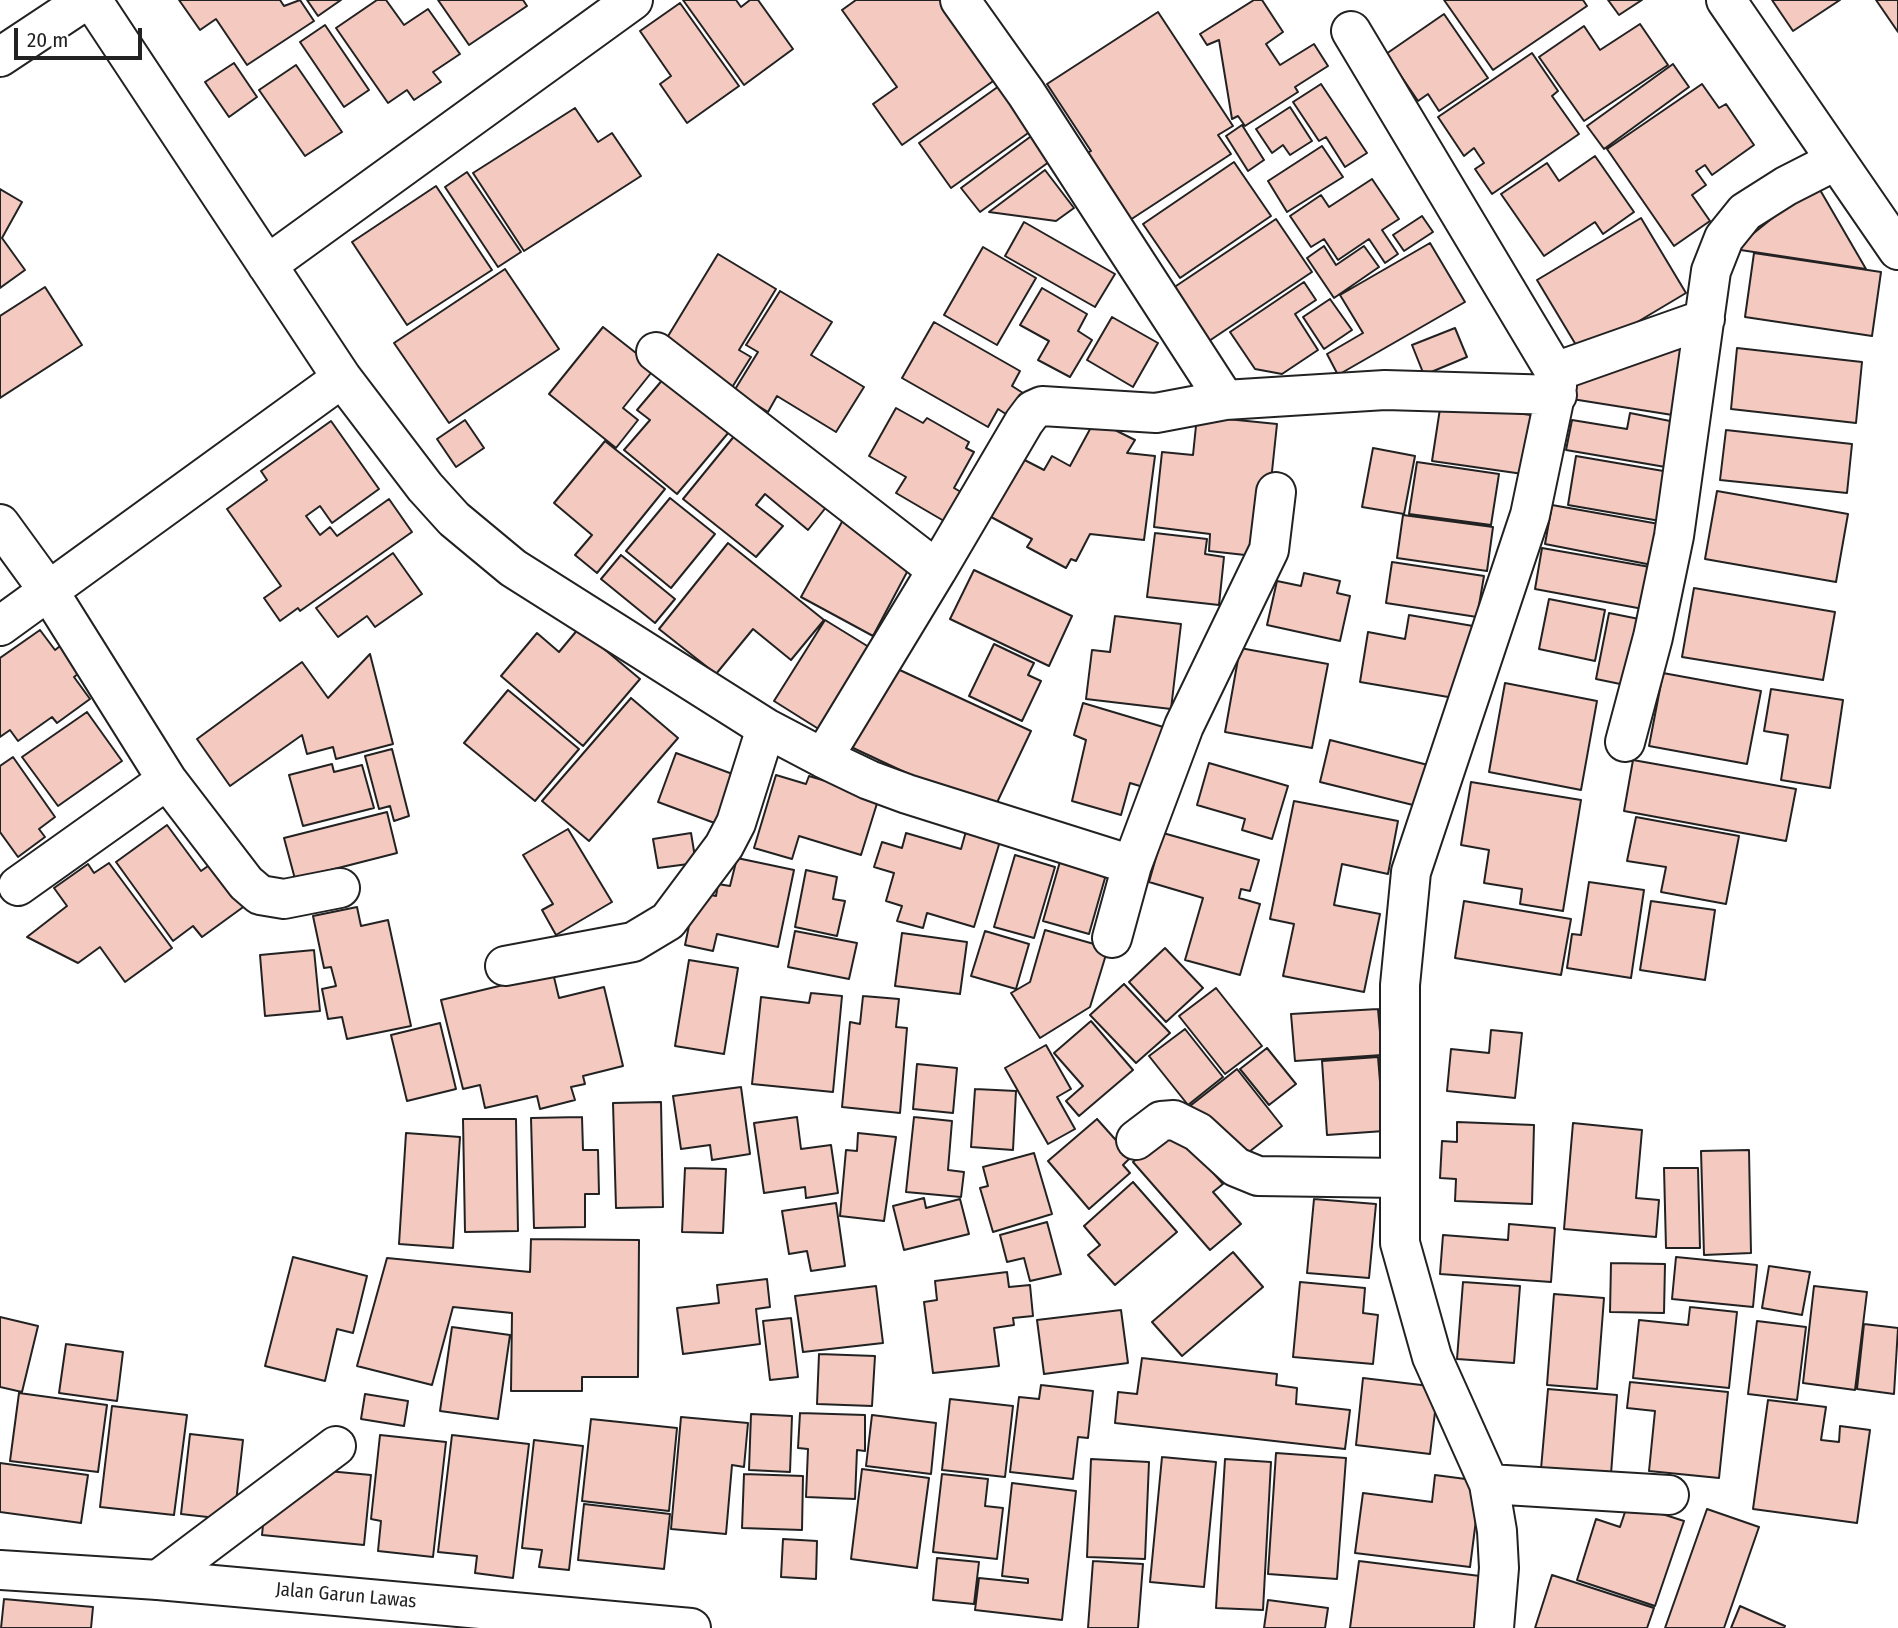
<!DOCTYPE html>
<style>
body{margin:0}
#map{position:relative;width:1898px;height:1628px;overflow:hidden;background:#fff;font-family:"Fira Sans Condensed",sans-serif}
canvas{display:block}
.scale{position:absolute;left:14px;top:28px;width:128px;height:32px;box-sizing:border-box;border:4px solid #222;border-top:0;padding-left:9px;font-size:21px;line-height:24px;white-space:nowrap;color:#222;-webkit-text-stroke:5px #fff;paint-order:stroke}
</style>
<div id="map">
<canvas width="1898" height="1628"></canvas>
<div class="scale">20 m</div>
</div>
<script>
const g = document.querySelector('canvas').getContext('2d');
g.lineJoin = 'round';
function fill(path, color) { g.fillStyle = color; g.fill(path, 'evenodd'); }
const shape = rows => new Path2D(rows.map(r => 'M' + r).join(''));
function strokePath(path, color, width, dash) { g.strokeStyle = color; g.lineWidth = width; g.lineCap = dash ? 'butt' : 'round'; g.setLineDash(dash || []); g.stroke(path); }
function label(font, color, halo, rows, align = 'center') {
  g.font = font + ' "Fira Sans Condensed",sans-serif'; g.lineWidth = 5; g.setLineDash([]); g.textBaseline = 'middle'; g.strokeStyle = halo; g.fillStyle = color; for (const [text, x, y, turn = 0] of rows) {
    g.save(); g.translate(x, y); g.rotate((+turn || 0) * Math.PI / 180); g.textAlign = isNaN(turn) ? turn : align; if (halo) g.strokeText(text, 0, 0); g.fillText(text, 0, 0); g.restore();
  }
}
const building = shape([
 [179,0,280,0,284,6,300,0,314,21,247,65,216,19,200,30,179,0],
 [307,0,341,0,318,16,307,0],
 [377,0,386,0,404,25,428,9,460,54,433,72,441,82,414,100,407,90,388,103,336,28,377,0],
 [438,0,523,0,527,6,469,45,438,0],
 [683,0,736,0,741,7,750,0,758,0,793,49,744,85,683,0],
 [856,0,955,0,999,77,902,145,873,104,897,87,842,10,856,0],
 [1254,0,1262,0,1283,32,1266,44,1280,65,1314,44,1328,66,1295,87,1298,92,1245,126,1238,116,1232,119,1219,40,1207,45,1200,34,1254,0],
 [1444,0,1583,0,1587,6,1493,70,1444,0],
 [1608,0,1642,0,1619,15,1608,0],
 [1772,0,1840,0,1793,31,1772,0],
 [1876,0,1898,0,1898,32,1876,0],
 [680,3,739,86,687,123,660,84,671,76,640,31,680,3],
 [1158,12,1233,126,1218,135,1231,154,1127,222,1084,155,1091,151,1047,84,1158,12],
 [1444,14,1488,78,1439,111,1428,94,1418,101,1386,54,1444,14],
 [1640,24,1668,65,1584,121,1539,57,1584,26,1600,50,1640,24],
 [325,25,369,90,344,107,300,42,325,25],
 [1532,53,1558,91,1552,96,1579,134,1492,194,1475,169,1484,163,1474,148,1464,156,1438,117,1532,53],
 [234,63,257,97,229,117,205,82,234,63],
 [1673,64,1689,87,1604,149,1587,126,1673,64],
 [296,65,342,132,305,156,259,90,296,65],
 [1321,84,1367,153,1345,167,1326,137,1319,141,1293,102,1321,84],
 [1702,84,1719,108,1726,104,1754,145,1712,175,1705,165,1696,171,1706,185,1692,195,1710,221,1674,246,1607,149,1702,84],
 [999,86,1031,131,951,188,919,143,999,86],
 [1290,107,1312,141,1290,155,1283,145,1272,153,1256,129,1290,107],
 [575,108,598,142,612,133,641,176,524,251,473,173,575,108],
 [1242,125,1264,160,1248,171,1226,136,1242,125],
 [1034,134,1053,159,980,212,961,188,1034,134],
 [1322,146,1343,177,1287,212,1268,181,1322,146],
 [1595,156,1634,212,1603,234,1595,222,1544,256,1501,194,1547,163,1559,181,1595,156],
 [1234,162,1271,216,1180,278,1143,224,1234,162],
 [1045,170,1074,208,1056,221,989,212,1045,170],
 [467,172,521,252,498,267,445,187,467,172],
 [1372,179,1399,219,1382,230,1398,254,1385,263,1369,239,1338,260,1324,239,1311,247,1290,216,1321,195,1329,207,1372,179],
 [1816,183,1866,269,1734,249,1816,183],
 [436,186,492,270,407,325,352,242,436,186],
 [0,189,22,202,2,238,25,270,0,288,0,189],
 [1422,216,1433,232,1404,251,1393,235,1422,216],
 [1641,218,1686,293,1582,355,1537,280,1641,218],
 [1276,219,1312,272,1209,341,1173,288,1276,219],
 [1024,222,1115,274,1095,307,1005,256,1024,222],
 [1430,243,1465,302,1338,375,1327,354,1363,333,1340,295,1430,243],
 [1324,246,1336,265,1364,246,1379,267,1334,298,1307,258,1324,246],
 [983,247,1036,278,997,345,944,315,983,247],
 [1754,253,1881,272,1872,336,1745,317,1754,253],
 [718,254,776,289,739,350,751,357,731,389,662,346,718,254],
 [505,269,559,349,449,423,394,343,505,269],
 [1304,282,1316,300,1295,314,1318,350,1282,374,1255,369,1230,332,1304,282],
 [45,287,82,345,0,398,0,316,45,287],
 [1042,288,1087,314,1078,331,1092,340,1070,377,1038,360,1049,341,1020,325,1042,288],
 [780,291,832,322,811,355,864,387,836,432,777,396,768,412,734,391,758,352,746,345,780,291],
 [1330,299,1352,330,1324,349,1303,317,1330,299],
 [1112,317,1158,343,1133,387,1087,360,1112,317],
 [934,322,1020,371,1012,386,1023,393,1009,416,998,409,988,427,902,378,934,322],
 [603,327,655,368,623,408,638,420,616,448,549,394,603,327],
 [1455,328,1467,357,1424,375,1412,345,1455,328],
 [1667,347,1695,351,1685,417,1572,399,1576,367,1667,347],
 [1737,348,1862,362,1856,423,1731,409,1737,348],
 [664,378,729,432,677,494,624,450,650,420,637,410,664,378],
 [1441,402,1531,415,1523,474,1432,461,1441,402],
 [896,408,923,423,927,418,969,442,966,448,974,452,954,488,961,492,944,521,896,493,906,477,869,456,896,408],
 [1630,413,1685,424,1677,469,1566,450,1572,420,1627,429,1630,413],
 [1197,416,1277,424,1263,557,1209,551,1210,534,1154,527,1162,452,1193,455,1197,416],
 [465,420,484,448,456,467,437,439,465,420],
 [1095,420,1135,440,1127,453,1155,456,1144,540,1090,534,1076,561,1071,559,1066,568,1027,547,1032,539,980,511,1011,453,1044,470,1052,456,1070,466,1095,420],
 [331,421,379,489,332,523,320,506,306,516,320,535,330,527,337,536,389,499,412,532,300,611,298,608,280,621,264,598,281,586,227,509,267,480,261,471,331,421],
 [740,429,835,496,808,530,765,494,756,505,783,526,756,557,683,499,740,429],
 [1726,430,1852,444,1847,493,1720,480,1726,430],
 [605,441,665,489,597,573,575,555,592,535,554,503,605,441],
 [1373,448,1415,456,1404,514,1362,507,1373,448],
 [1576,456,1675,473,1666,522,1568,505,1576,456],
 [1417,462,1499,474,1491,525,1409,514,1417,462],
 [1717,491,1848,514,1836,582,1705,559,1717,491],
 [670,498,715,534,671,588,626,551,670,498],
 [1552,505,1659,524,1652,565,1545,544,1552,505],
 [1403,515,1493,527,1487,571,1397,558,1403,515],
 [843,520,915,557,873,636,801,597,843,520],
 [1155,533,1207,539,1205,554,1224,557,1219,605,1147,597,1155,533],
 [728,543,824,620,791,660,753,629,716,674,659,629,728,543],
 [1542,548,1650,567,1643,609,1535,589,1542,548],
 [393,553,422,594,375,627,367,616,338,637,316,608,393,553],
 [621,555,675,599,655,623,601,579,621,555],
 [1392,562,1484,576,1477,617,1386,603,1392,562],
 [974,570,1072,616,1049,666,950,619,974,570],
 [1304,573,1340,581,1337,593,1350,596,1340,641,1267,625,1277,581,1301,586,1304,573],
 [1694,588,1835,612,1823,680,1682,657,1694,588],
 [1549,599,1605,610,1595,661,1539,649,1549,599],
 [1609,613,1644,620,1630,686,1596,679,1609,613],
 [1409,615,1473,626,1460,699,1360,682,1368,632,1405,639,1409,615],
 [1115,616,1181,624,1171,709,1086,699,1092,650,1110,652,1115,616],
 [825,620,877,652,825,733,774,701,825,620],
 [579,628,640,679,583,746,501,676,537,633,559,652,579,628],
 [40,630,55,650,64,643,83,670,74,677,90,699,57,723,52,717,18,741,10,730,0,737,0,658,40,630],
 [994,644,1034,663,1028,675,1041,681,1022,721,969,696,994,644],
 [1240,648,1328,664,1312,748,1225,732,1240,648],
 [370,654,393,744,336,759,333,747,307,754,302,735,230,786,197,739,302,662,328,698,370,654],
 [889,665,1031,731,992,813,851,747,889,665],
 [1663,673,1761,691,1747,764,1649,746,1663,673],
 [1505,683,1597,701,1581,790,1489,772,1505,683],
 [1771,689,1843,700,1830,788,1781,780,1788,735,1764,731,1771,689],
 [508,690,579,749,535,801,464,743,508,690],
 [631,698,678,738,589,841,542,801,631,698],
 [1083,703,1170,729,1153,790,1130,783,1121,815,1072,801,1086,740,1074,735,1083,703],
 [87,712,122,761,58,806,22,757,87,712],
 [1330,740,1428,765,1417,806,1320,782,1330,740],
 [392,749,409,816,394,821,390,806,379,809,365,756,392,749],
 [676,753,746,779,728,828,658,802,676,753],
 [13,757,55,817,39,829,45,837,18,857,0,832,0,766,13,757],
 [1633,760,1796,789,1786,841,1624,811,1633,760],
 [1209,763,1288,786,1272,839,1242,830,1245,819,1197,805,1209,763],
 [332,764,334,772,362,765,374,808,303,826,289,775,332,764],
 [776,775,806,784,809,776,879,797,861,855,799,836,792,859,754,848,776,775],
 [1471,782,1581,800,1563,911,1520,904,1522,889,1484,883,1489,850,1461,845,1471,782],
 [1294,801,1398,821,1388,874,1342,864,1334,905,1380,914,1364,992,1283,976,1294,924,1270,919,1294,801],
 [387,812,397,853,295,879,284,838,387,812],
 [970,817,1004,828,974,927,927,913,923,928,897,921,902,906,886,901,894,873,874,867,882,842,902,848,906,833,961,849,970,817],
 [1636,817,1739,836,1726,904,1661,892,1666,867,1627,861,1636,817],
 [167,825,201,871,215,861,246,905,202,937,193,926,173,941,116,862,167,825],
 [568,829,612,902,556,935,542,910,553,904,523,855,568,829],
 [691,833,696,863,658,868,653,839,691,833],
 [1163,833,1259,860,1250,891,1241,889,1239,898,1260,904,1240,975,1185,960,1203,898,1149,882,1163,833],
 [1015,855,1055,867,1034,938,994,927,1015,855],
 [737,858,794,870,778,947,717,934,713,951,685,945,696,892,716,896,718,884,730,886,737,858],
 [1061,858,1107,871,1089,934,1043,921,1061,858],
 [109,863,172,948,125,982,100,947,78,963,27,937,67,906,54,888,88,864,94,873,109,863],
 [806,870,837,877,833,899,845,901,837,936,795,927,806,870],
 [1589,882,1644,890,1631,978,1567,968,1572,934,1581,935,1589,882],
 [1464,901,1571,919,1561,975,1455,958,1464,901],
 [1651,901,1715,910,1705,980,1640,970,1651,901],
 [357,907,361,926,388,920,411,1026,347,1039,342,1017,328,1019,322,989,336,986,331,967,324,968,313,916,357,907],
 [1045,930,1108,948,1090,1007,1040,1038,1011,993,1030,982,1045,930],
 [795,931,857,943,849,979,788,967,795,931],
 [985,931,1029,944,1016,989,971,976,985,931],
 [902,933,967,942,960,994,895,986,902,933],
 [1165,948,1203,988,1166,1022,1129,982,1165,948],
 [314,950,320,1011,265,1016,260,955,314,950],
 [689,960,738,968,724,1054,675,1046,689,960],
 [553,973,559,998,604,987,623,1066,583,1076,585,1084,571,1087,575,1100,540,1109,537,1096,485,1108,480,1085,463,1089,441,1000,553,973],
 [1124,984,1170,1033,1136,1063,1090,1015,1124,984],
 [1216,988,1262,1046,1225,1074,1179,1016,1216,988],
 [811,993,842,996,833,1092,752,1084,761,997,809,1003,811,993],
 [863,996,899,999,896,1027,907,1028,900,1113,842,1107,850,1022,860,1024,863,996],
 [1378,1009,1382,1055,1295,1061,1291,1014,1378,1009],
 [1091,1021,1133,1070,1079,1116,1066,1101,1083,1086,1054,1053,1091,1021],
 [440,1023,456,1089,407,1101,391,1035,440,1023],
 [1185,1029,1223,1077,1188,1105,1149,1056,1185,1029],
 [1491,1030,1522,1033,1515,1098,1447,1091,1451,1049,1489,1053,1491,1030],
 [1046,1045,1071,1089,1057,1097,1075,1129,1048,1144,1005,1068,1046,1045],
 [1267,1048,1296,1084,1269,1105,1240,1069,1267,1048],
 [1378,1057,1384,1131,1327,1135,1322,1061,1378,1057],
 [917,1064,957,1068,953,1113,913,1109,917,1064],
 [1237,1069,1282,1126,1235,1163,1190,1106,1237,1069],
 [741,1087,750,1154,712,1160,710,1145,681,1149,673,1096,741,1087],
 [975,1089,1016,1091,1013,1150,971,1147,975,1089],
 [661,1102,663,1207,616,1208,613,1103,661,1102],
 [582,1117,583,1150,598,1150,599,1194,585,1194,585,1227,534,1228,531,1118,582,1117],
 [797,1117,801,1149,831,1145,838,1193,806,1198,805,1187,764,1193,754,1123,797,1117],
 [914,1117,952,1121,948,1170,964,1172,961,1197,906,1192,914,1117],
 [463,1119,516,1119,518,1231,465,1232,463,1119],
 [1097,1119,1131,1157,1123,1165,1130,1173,1089,1209,1048,1161,1097,1119],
 [1457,1122,1534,1125,1532,1204,1455,1201,1456,1179,1440,1178,1442,1141,1457,1142,1457,1122],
 [1573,1123,1642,1130,1636,1198,1659,1200,1656,1237,1564,1229,1573,1123],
 [1173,1127,1223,1184,1213,1192,1241,1224,1210,1250,1133,1162,1173,1127],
 [406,1133,460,1137,453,1248,399,1244,406,1133],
 [858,1133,896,1137,884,1221,840,1216,846,1150,857,1151,858,1133],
 [1749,1150,1751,1253,1704,1255,1701,1151,1749,1150],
 [1034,1153,1052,1214,993,1232,980,1188,988,1186,983,1167,1034,1153],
 [685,1168,726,1169,723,1233,682,1232,685,1168],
 [1664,1168,1698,1168,1700,1248,1666,1248,1664,1168],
 [1133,1182,1177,1232,1115,1285,1088,1255,1100,1245,1084,1226,1133,1182],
 [924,1198,926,1208,960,1199,969,1234,904,1250,893,1206,924,1198],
 [1314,1199,1376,1204,1369,1278,1307,1273,1314,1199],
 [836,1203,845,1266,811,1271,807,1251,789,1254,782,1211,836,1203],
 [1047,1222,1061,1274,1030,1281,1024,1258,1007,1262,1000,1235,1047,1222],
 [1509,1224,1555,1228,1551,1282,1440,1274,1443,1235,1508,1240,1509,1224],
 [531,1239,639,1240,638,1377,582,1377,582,1391,511,1391,512,1313,453,1307,432,1385,357,1366,387,1258,530,1272,531,1239],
 [1233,1252,1263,1287,1182,1356,1152,1322,1233,1252],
 [293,1257,367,1276,353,1333,337,1329,325,1381,265,1366,293,1257],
 [1676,1257,1757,1265,1753,1307,1672,1299,1676,1257],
 [1611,1263,1665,1264,1664,1313,1610,1312,1611,1263],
 [1769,1266,1810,1272,1802,1315,1762,1308,1769,1266],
 [1007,1272,1009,1287,1030,1285,1033,1316,1013,1318,1014,1325,994,1328,999,1366,933,1373,924,1302,937,1300,935,1281,1007,1272],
 [767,1279,770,1307,756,1309,760,1344,683,1354,677,1308,719,1303,717,1285,767,1279],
 [1300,1282,1365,1288,1363,1313,1378,1315,1373,1364,1293,1357,1300,1282],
 [1463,1282,1520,1286,1514,1363,1457,1359,1463,1282],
 [876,1286,883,1343,803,1352,795,1296,876,1286],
 [1814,1286,1867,1292,1855,1390,1803,1383,1814,1286],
 [1554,1294,1604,1298,1597,1389,1547,1385,1554,1294],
 [1690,1307,1737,1312,1729,1388,1633,1378,1639,1320,1688,1325,1690,1307],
 [1121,1310,1128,1363,1044,1374,1037,1320,1121,1310],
 [0,1317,38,1326,22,1392,0,1387,0,1317],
 [791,1318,798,1377,770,1380,763,1321,791,1318],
 [1757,1321,1806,1327,1797,1400,1748,1394,1757,1321],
 [1864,1324,1898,1328,1894,1394,1857,1389,1864,1324],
 [452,1327,510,1335,498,1419,440,1411,452,1327],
 [66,1344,123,1352,117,1401,59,1393,66,1344],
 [819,1354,875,1356,872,1406,817,1404,819,1354],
 [1142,1358,1277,1374,1276,1385,1297,1388,1296,1404,1350,1410,1345,1449,1115,1423,1118,1392,1137,1394,1142,1358],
 [1363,1378,1438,1387,1430,1454,1356,1445,1363,1378],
 [1630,1382,1728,1392,1719,1478,1649,1471,1655,1411,1627,1408,1630,1382],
 [1041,1385,1093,1391,1088,1438,1078,1437,1073,1479,1010,1472,1019,1397,1039,1399,1041,1385],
 [1548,1389,1617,1395,1611,1474,1541,1469,1548,1389],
 [19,1393,107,1405,98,1472,10,1461,19,1393],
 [365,1394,408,1401,404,1426,361,1419,365,1394],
 [950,1399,1013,1406,1005,1477,942,1470,950,1399],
 [1768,1400,1826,1407,1821,1440,1839,1442,1840,1426,1870,1430,1857,1523,1753,1509,1768,1400],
 [112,1406,187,1415,174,1515,100,1507,112,1406],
 [800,1413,865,1415,865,1451,857,1450,855,1499,806,1497,808,1449,798,1448,800,1413],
 [751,1414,792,1416,790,1472,749,1470,751,1414],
 [872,1415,936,1423,931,1474,866,1466,872,1415],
 [681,1417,748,1423,744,1467,732,1465,726,1534,671,1529,681,1417],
 [591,1419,677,1428,669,1511,582,1501,591,1419],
 [190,1434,243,1440,234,1520,181,1514,190,1434],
 [380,1435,446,1442,433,1557,378,1551,381,1521,371,1519,380,1435],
 [452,1435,529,1444,513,1578,475,1573,477,1556,438,1552,452,1435],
 [534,1440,583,1446,569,1570,539,1567,542,1550,522,1548,534,1440],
 [1276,1453,1346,1458,1337,1579,1268,1574,1276,1453],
 [1162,1457,1216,1462,1204,1587,1150,1582,1162,1457],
 [1091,1459,1149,1462,1145,1559,1087,1557,1091,1459],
 [1225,1459,1271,1462,1263,1610,1216,1608,1225,1459],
 [0,1463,88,1475,81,1523,0,1512,0,1463],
 [862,1469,929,1478,917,1568,851,1559,862,1469],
 [317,1470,371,1475,364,1545,262,1535,265,1505,317,1470],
 [744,1474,803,1476,802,1530,742,1528,744,1474],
 [942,1474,988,1479,985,1506,1003,1508,997,1559,933,1552,942,1474],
 [1435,1475,1481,1481,1470,1567,1355,1553,1363,1493,1432,1502,1435,1475],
 [1012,1483,1076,1491,1062,1620,975,1610,979,1578,1028,1583,1028,1579,1002,1576,1012,1483],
 [1628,1503,1684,1521,1655,1606,1577,1580,1596,1519,1620,1527,1628,1503],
 [584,1504,670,1514,664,1569,578,1560,584,1504],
 [1707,1509,1759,1527,1724,1628,1665,1628,1707,1509],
 [783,1539,817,1541,816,1579,781,1577,783,1539],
 [937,1558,979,1562,974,1604,933,1600,937,1558],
 [1093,1561,1143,1564,1138,1628,1088,1628,1093,1561],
 [1359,1561,1480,1576,1474,1628,1350,1628,1359,1561],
 [1552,1575,1654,1608,1647,1628,1535,1628,1552,1575],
 [4,1599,93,1607,91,1628,1,1628,4,1599],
 [1268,1600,1328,1608,1325,1628,1264,1628,1268,1600],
 [1740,1606,1785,1626,1784,1628,1731,1628,1740,1606]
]);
const minor = shape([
 [92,0,342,378,425,487,454,519,513,568,766,728,823,758,869,780,907,794,1132,865,1112,938],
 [960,0,1026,93,1225,400],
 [1726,0,1898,250],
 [1351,31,1555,372,1557,386,1530,515,1411,872,1400,985,1400,1243,1432,1357,1489,1484,1497,1531,1499,1568,1494,1628],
 [0,57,86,0],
 [267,265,633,0],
 [656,352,937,570,823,758],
 [1555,372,1705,319],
 [0,524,48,590,167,780,246,883,260,895,284,899,340,888],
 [937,570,1024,422,1033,410,1042,406,1156,413,1225,400,1385,390,1557,395],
 [0,626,342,378],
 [1625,742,1653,637,1674,536,1711,271,1724,238,1745,212,1786,186,1835,161],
 [1132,865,1184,726,1269,550,1276,492],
 [18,886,167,780],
 [505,966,633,942,668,921,724,846,736,823,766,728],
 [1136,1140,1161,1121,1174,1120,1198,1132,1236,1167,1258,1176,1400,1178],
 [1489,1484,1669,1495],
 [158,1580,336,1446]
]);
const secondary = shape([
 [0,1570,158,1580,691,1628]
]);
const streetNames = [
 ["Jalan Garun Lawas",346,1596,5]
];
fill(building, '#f3c9c0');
strokePath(building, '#222', 2);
strokePath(minor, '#222', 42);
strokePath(secondary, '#222', 42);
strokePath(minor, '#fff', 38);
strokePath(secondary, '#fff', 38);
label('19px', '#222', '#fff', streetNames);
</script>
